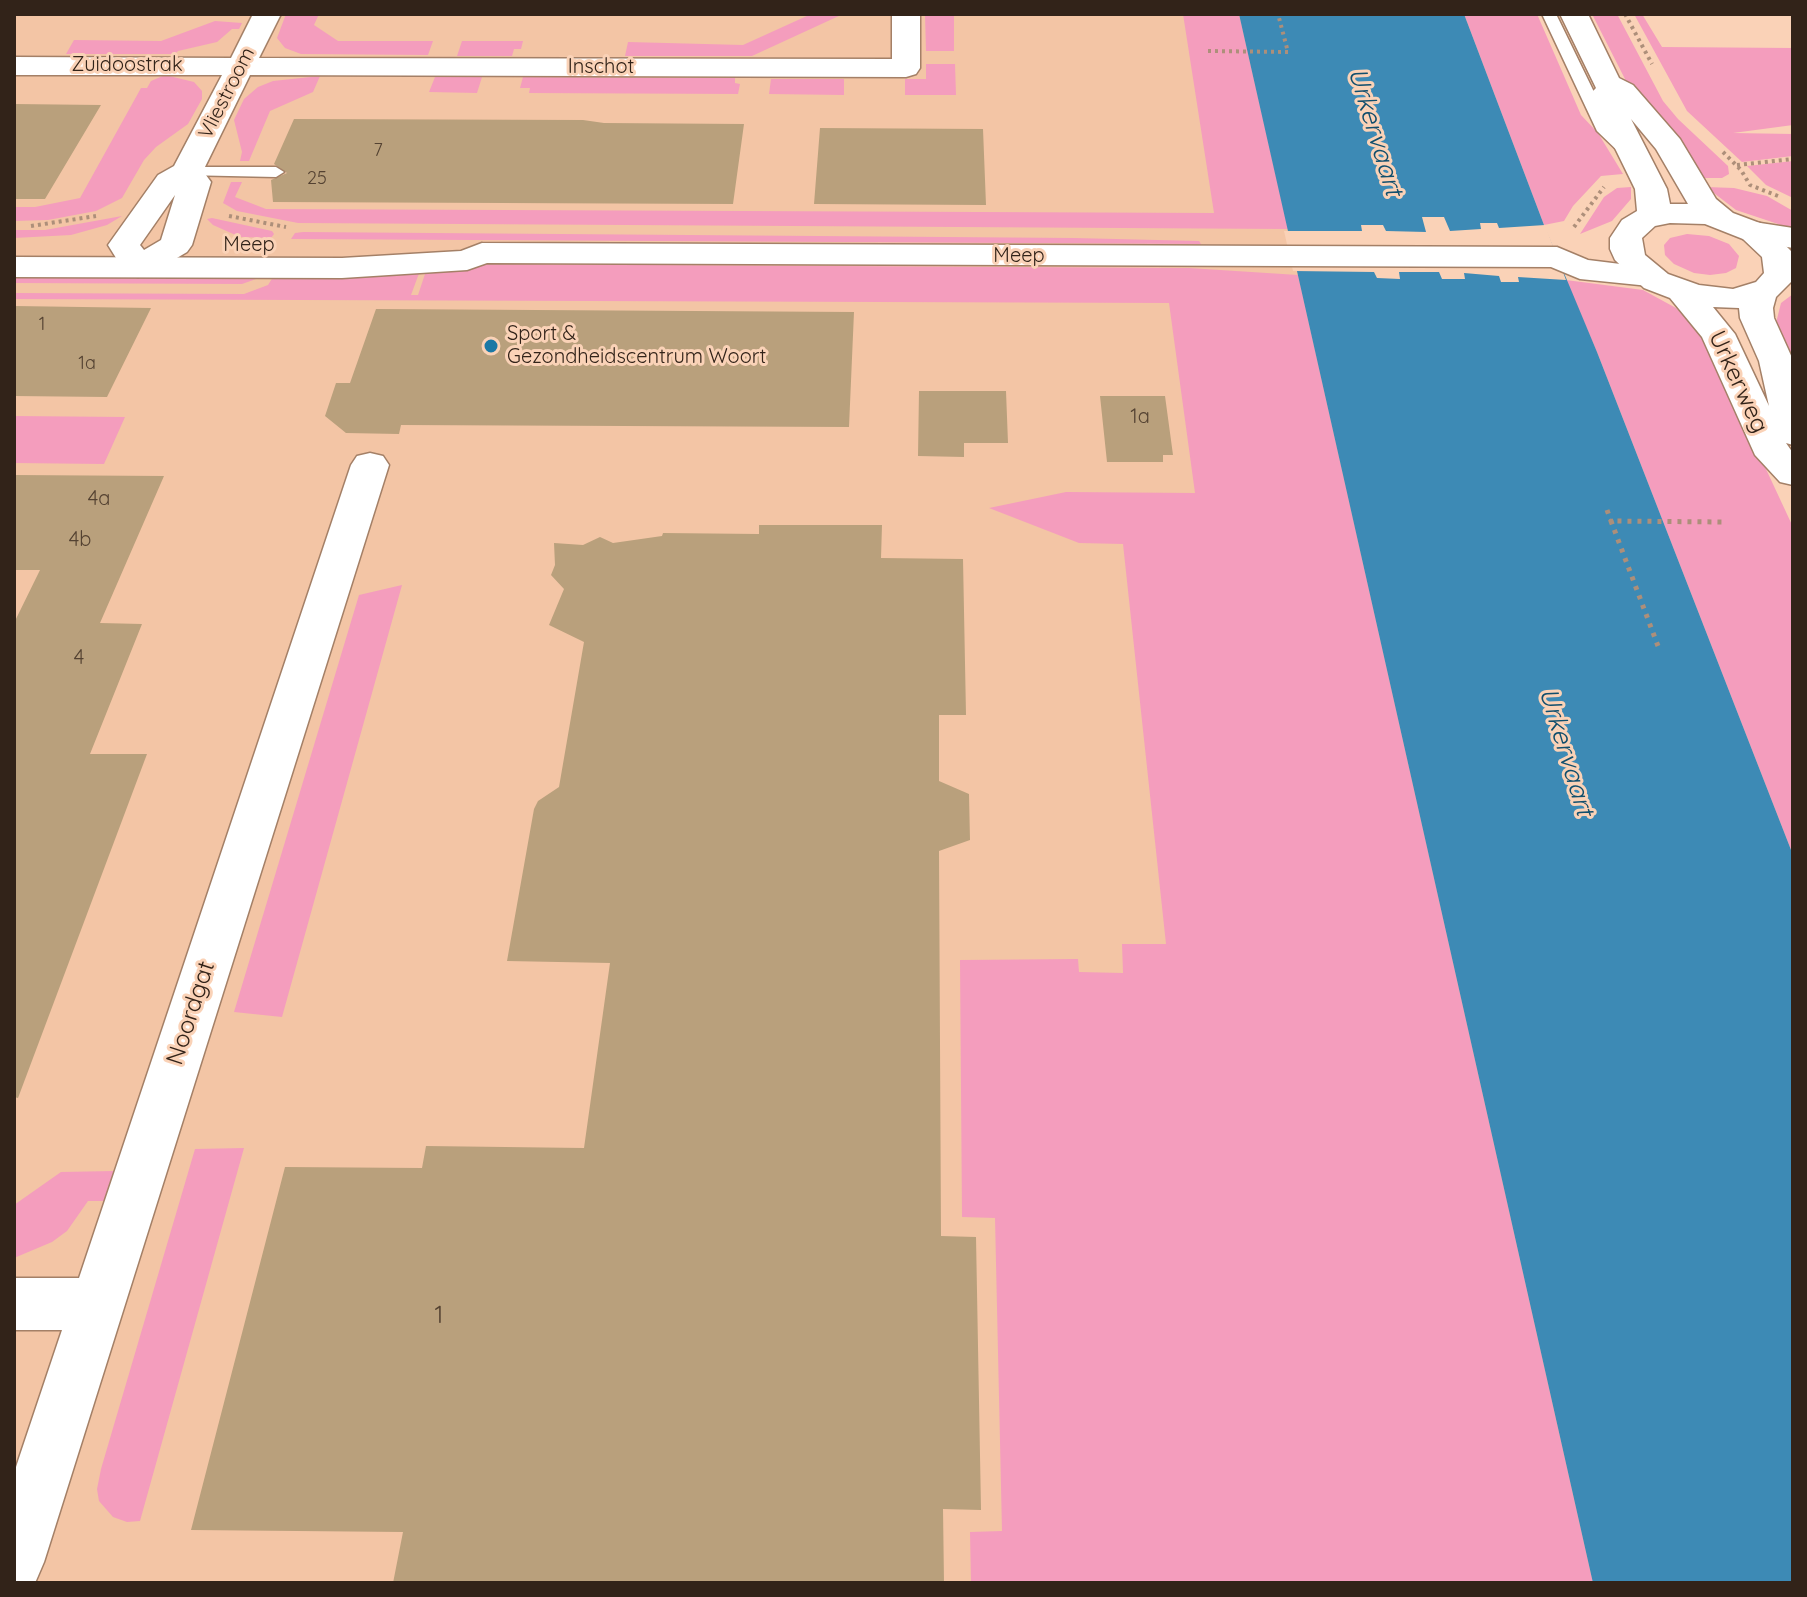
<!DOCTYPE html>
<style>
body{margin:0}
#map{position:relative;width:1807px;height:1597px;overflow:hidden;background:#fad2b7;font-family:Quicksand,sans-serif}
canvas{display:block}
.frame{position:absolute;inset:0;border:16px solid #322319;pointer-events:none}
</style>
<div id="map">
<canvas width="1807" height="1597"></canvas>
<div class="frame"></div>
</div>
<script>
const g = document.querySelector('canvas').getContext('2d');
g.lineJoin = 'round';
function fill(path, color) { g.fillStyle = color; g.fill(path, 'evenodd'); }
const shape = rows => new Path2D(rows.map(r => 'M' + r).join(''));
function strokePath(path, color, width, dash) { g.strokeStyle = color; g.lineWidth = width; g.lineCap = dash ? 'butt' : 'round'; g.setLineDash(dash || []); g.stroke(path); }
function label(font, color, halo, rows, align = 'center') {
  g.font = font + ' Quicksand,sans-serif'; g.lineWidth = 6; g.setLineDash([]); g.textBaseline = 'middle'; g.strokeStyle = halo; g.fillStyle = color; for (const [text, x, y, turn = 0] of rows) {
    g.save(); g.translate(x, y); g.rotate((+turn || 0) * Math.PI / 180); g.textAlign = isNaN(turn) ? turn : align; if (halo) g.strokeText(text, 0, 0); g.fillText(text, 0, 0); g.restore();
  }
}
const built = shape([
 [14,14,1292,14,1714,1583,14,1583]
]);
const green = shape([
 [286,14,319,14,314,25,338,41,433,41,428,55,301,54,285,48,277,38],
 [925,14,954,14,954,51,926,51],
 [1183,14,1239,14,1288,229,298,223,237,211,223,203,231,182,242,182,235,197,266,209,1214,213],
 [1464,14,1537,14,1581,115,1598,133,1623,174,1601,176,1573,206,1564,221,1544,225],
 [1592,14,1617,14,1663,101,1678,119,1728,166,1729,174,1722,178,1698,178,1627,83],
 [1634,14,1642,14,1662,47,1793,48,1793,125,1733,133,1793,134,1793,156,1742,162,1687,111],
 [809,15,841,15,752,56,625,56,628,42,743,45],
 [215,21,242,23,239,29,232,29,217,42,178,51,175,54,66,54,74,40,161,41],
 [462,41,523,41,521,49,514,49,512,56,457,56],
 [926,64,955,64,956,95,905,95,905,79,926,79],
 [165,75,194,82,202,91,202,99,188,124,156,147,144,160,122,198,96,211,48,220,14,221,14,207,35,207,80,198,141,88,147,88,151,81],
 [320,76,313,92,270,111,249,161,240,161,242,152,234,120,244,99,258,87,273,81],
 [435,77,482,77,477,93,429,92],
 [523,77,735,78,735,83,740,84,738,94,529,93,530,88,520,88],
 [771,79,844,79,844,95,769,94],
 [1793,161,1793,198,1766,185,1747,166],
 [1631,187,1631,199,1612,221,1580,234,1604,197,1617,188],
 [1706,187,1734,188,1767,196,1793,211,1793,229,1736,210],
 [122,216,107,225,71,235,14,238,14,230,45,230],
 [212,218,272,231,274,234,271,238,240,237,213,225,207,219],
 [303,232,1074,238,1199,241,1201,244,291,239,295,233],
 [1687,234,1709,236,1729,244,1739,256,1736,268,1726,273,1710,275,1694,273,1674,264,1665,255,1664,245,1670,238],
 [471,264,1189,268,1298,275,1593,1583,971,1583,970,1532,1002,1531,995,1218,962,1217,960,960,1078,959,1079,972,1123,973,1122,944,1166,944,1123,544,1079,543,989,508,1066,492,1195,493,1169,303,14,299,14,293,244,294,268,285,275,274,421,268,411,295,418,295,427,268],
 [14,273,258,274,256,279,242,284,14,283],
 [1566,280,1643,290,1676,308,1703,334,1793,527,1793,855,1597,352],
 [1793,294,1793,375,1776,323,1781,303],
 [14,416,125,417,104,464,14,463],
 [402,585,282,1017,234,1012,359,595],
 [244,1148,140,1521,127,1522,113,1517,99,1501,97,1489,101,1469,195,1149],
 [114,1171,104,1201,88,1201,67,1231,52,1242,14,1258,14,1205,61,1172]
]);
const water = shape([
 [1239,14,1464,14,1544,225,1597,352,1793,855,1793,1583,1593,1583]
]);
const pier = shape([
 [1422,217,1444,217,1450,231,1481,229,1480,223,1497,223,1499,228,1545,225,1566,280,1518,277,1519,282,1501,282,1499,276,1464,273,1465,279,1442,279,1439,272,1399,272,1400,279,1377,278,1374,272,1293,271,1284,231,1362,231,1361,225,1383,225,1386,231,1426,232]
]);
const building = shape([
 [14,104,101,105,45,199,14,199],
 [294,119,583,120,604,123,744,124,733,204,273,202,271,180,287,173,274,164],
 [820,128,983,129,986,205,814,204],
 [14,306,151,308,107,397,14,396],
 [376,309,854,312,849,427,401,425,399,434,346,433,325,416,336,383,350,383],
 [919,391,1006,391,1008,443,964,443,964,457,918,456],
 [1100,396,1165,396,1173,455,1163,455,1163,462,1107,462],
 [14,475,164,476,100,623,142,624,90,754,147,754,18,1098,14,1097,14,623,40,570,14,570],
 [759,525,882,525,881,558,963,559,966,715,939,715,939,781,969,794,970,840,939,851,941,1236,976,1237,981,1510,943,1509,944,1583,393,1583,403,1532,191,1530,285,1167,422,1168,426,1146,584,1148,610,963,507,961,534,809,538,801,559,787,584,642,549,625,564,589,551,575,555,565,554,543,583,545,600,537,613,543,662,536,663,533,759,534]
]);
const pathFar1 = shape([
 [1625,14,1652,64],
 [1208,51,1288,52,1278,14],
 [1723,152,1741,170,1750,185,1778,196],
 [1737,165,1793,159],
 [229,216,286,227],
 [31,226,96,216],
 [1574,227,1604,187]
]);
const path = shape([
 [1607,510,1611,521],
 [1658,646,1611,521,1723,522]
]);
const lane = shape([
 [1542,14,1556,14,1612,129,1634,151,1634,157,1624,157,1597,131,1542,14],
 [187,167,276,167,284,172,276,177,182,175,182,169,187,167]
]);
const street = shape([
 [253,14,281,14,259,58,892,59,892,14,920,14,920,68,916,74,906,77,250,75,203,171,211,182,192,245,187,252,150,274,138,277,126,274,108,245,158,175,174,166,222,75,14,75,14,57,231,58,253,14],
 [175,195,161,240,144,250,140,245,175,195],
 [370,453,383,456,389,465,44,1562,35,1583,14,1583,14,1473,62,1330,14,1330,14,1278,79,1278,351,465,357,456,370,453]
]);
const secondary = shape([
 [1754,222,1793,228,1793,248,1743,239,1738,232,1743,225,1754,222],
 [482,243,1557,247,1588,260,1661,269,1666,276,1661,283,1649,286,1580,279,1551,267,487,263,467,270,342,278,14,277,14,257,342,258,461,251,482,243]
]);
const primary = shape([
 [1560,14,1588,14,1619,78,1633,85,1680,139,1716,199,1733,213,1765,225,1793,253,1793,280,1776,297,1773,308,1774,318,1793,360,1793,445,1786,443,1793,453,1793,485,1780,482,1755,455,1702,337,1670,298,1644,288,1615,260,1610,249,1610,238,1622,220,1637,211,1635,189,1589,95,1596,88,1560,14],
 [1631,119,1656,149,1688,204,1670,204,1667,189,1631,119],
 [1670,223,1705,224,1743,239,1762,257,1764,273,1756,282,1733,289,1699,285,1668,274,1645,255,1642,238,1655,226,1670,223],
 [1713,307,1739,308,1740,318,1759,361,1769,406,1735,334,1713,307]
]);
const markers = [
 [491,346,8,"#1b78a5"]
];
const farNumbernames = [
 ["7",378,151],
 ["25",317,179],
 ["1",42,325],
 ["1a",87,364]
];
const farStreetnames = [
 ["Zuidoostrak",127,65],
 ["Inschot",601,67],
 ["Vliestroom",227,93,-63],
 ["Meep",249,245],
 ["Meep",1019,256]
];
const farPoinames = [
 ["Sport &",507,334],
 ["Gezondheidscentrum Woort",507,357]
];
const numberNames = [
 ["1a",1140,417],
 ["4a",99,499],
 ["4b",80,540],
 ["4",79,658]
];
const streetNames = [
 ["Urkerweg",1738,382,65],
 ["Noordgat",191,1013,-72]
];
const nearNumbernames = [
 ["1",439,1316]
];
const waterNames = [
 ["Urkervaart",1375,132,73],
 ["Urkervaart",1566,752,73]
];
fill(built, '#f3c5a5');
fill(green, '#f49dbd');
fill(water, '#3d8ab5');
fill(pier, '#fad2b7');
fill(building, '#b9a07c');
strokePath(lane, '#a48067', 3);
strokePath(street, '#a48067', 3);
strokePath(secondary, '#a48067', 3);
strokePath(primary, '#a48067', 3);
strokePath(pathFar1, '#ad8f7a', 4, [3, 4]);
strokePath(path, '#ad8f7a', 5, [4, 6]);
fill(lane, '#fff');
fill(street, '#fff');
fill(secondary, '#fff');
fill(primary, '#fff');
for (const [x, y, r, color] of markers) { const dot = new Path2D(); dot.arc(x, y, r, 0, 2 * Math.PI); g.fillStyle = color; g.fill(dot); strokePath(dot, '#fad2b7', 3); }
label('18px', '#544232', null, farNumbernames);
label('20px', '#322319', '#fad2b7', farStreetnames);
label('20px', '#322319', '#fad2b7', farPoinames, 'left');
label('20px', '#544232', null, numberNames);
label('24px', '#322319', '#fad2b7', streetNames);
label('24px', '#544232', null, nearNumbernames);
label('italic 26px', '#104e6d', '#fad2b7', waterNames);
</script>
